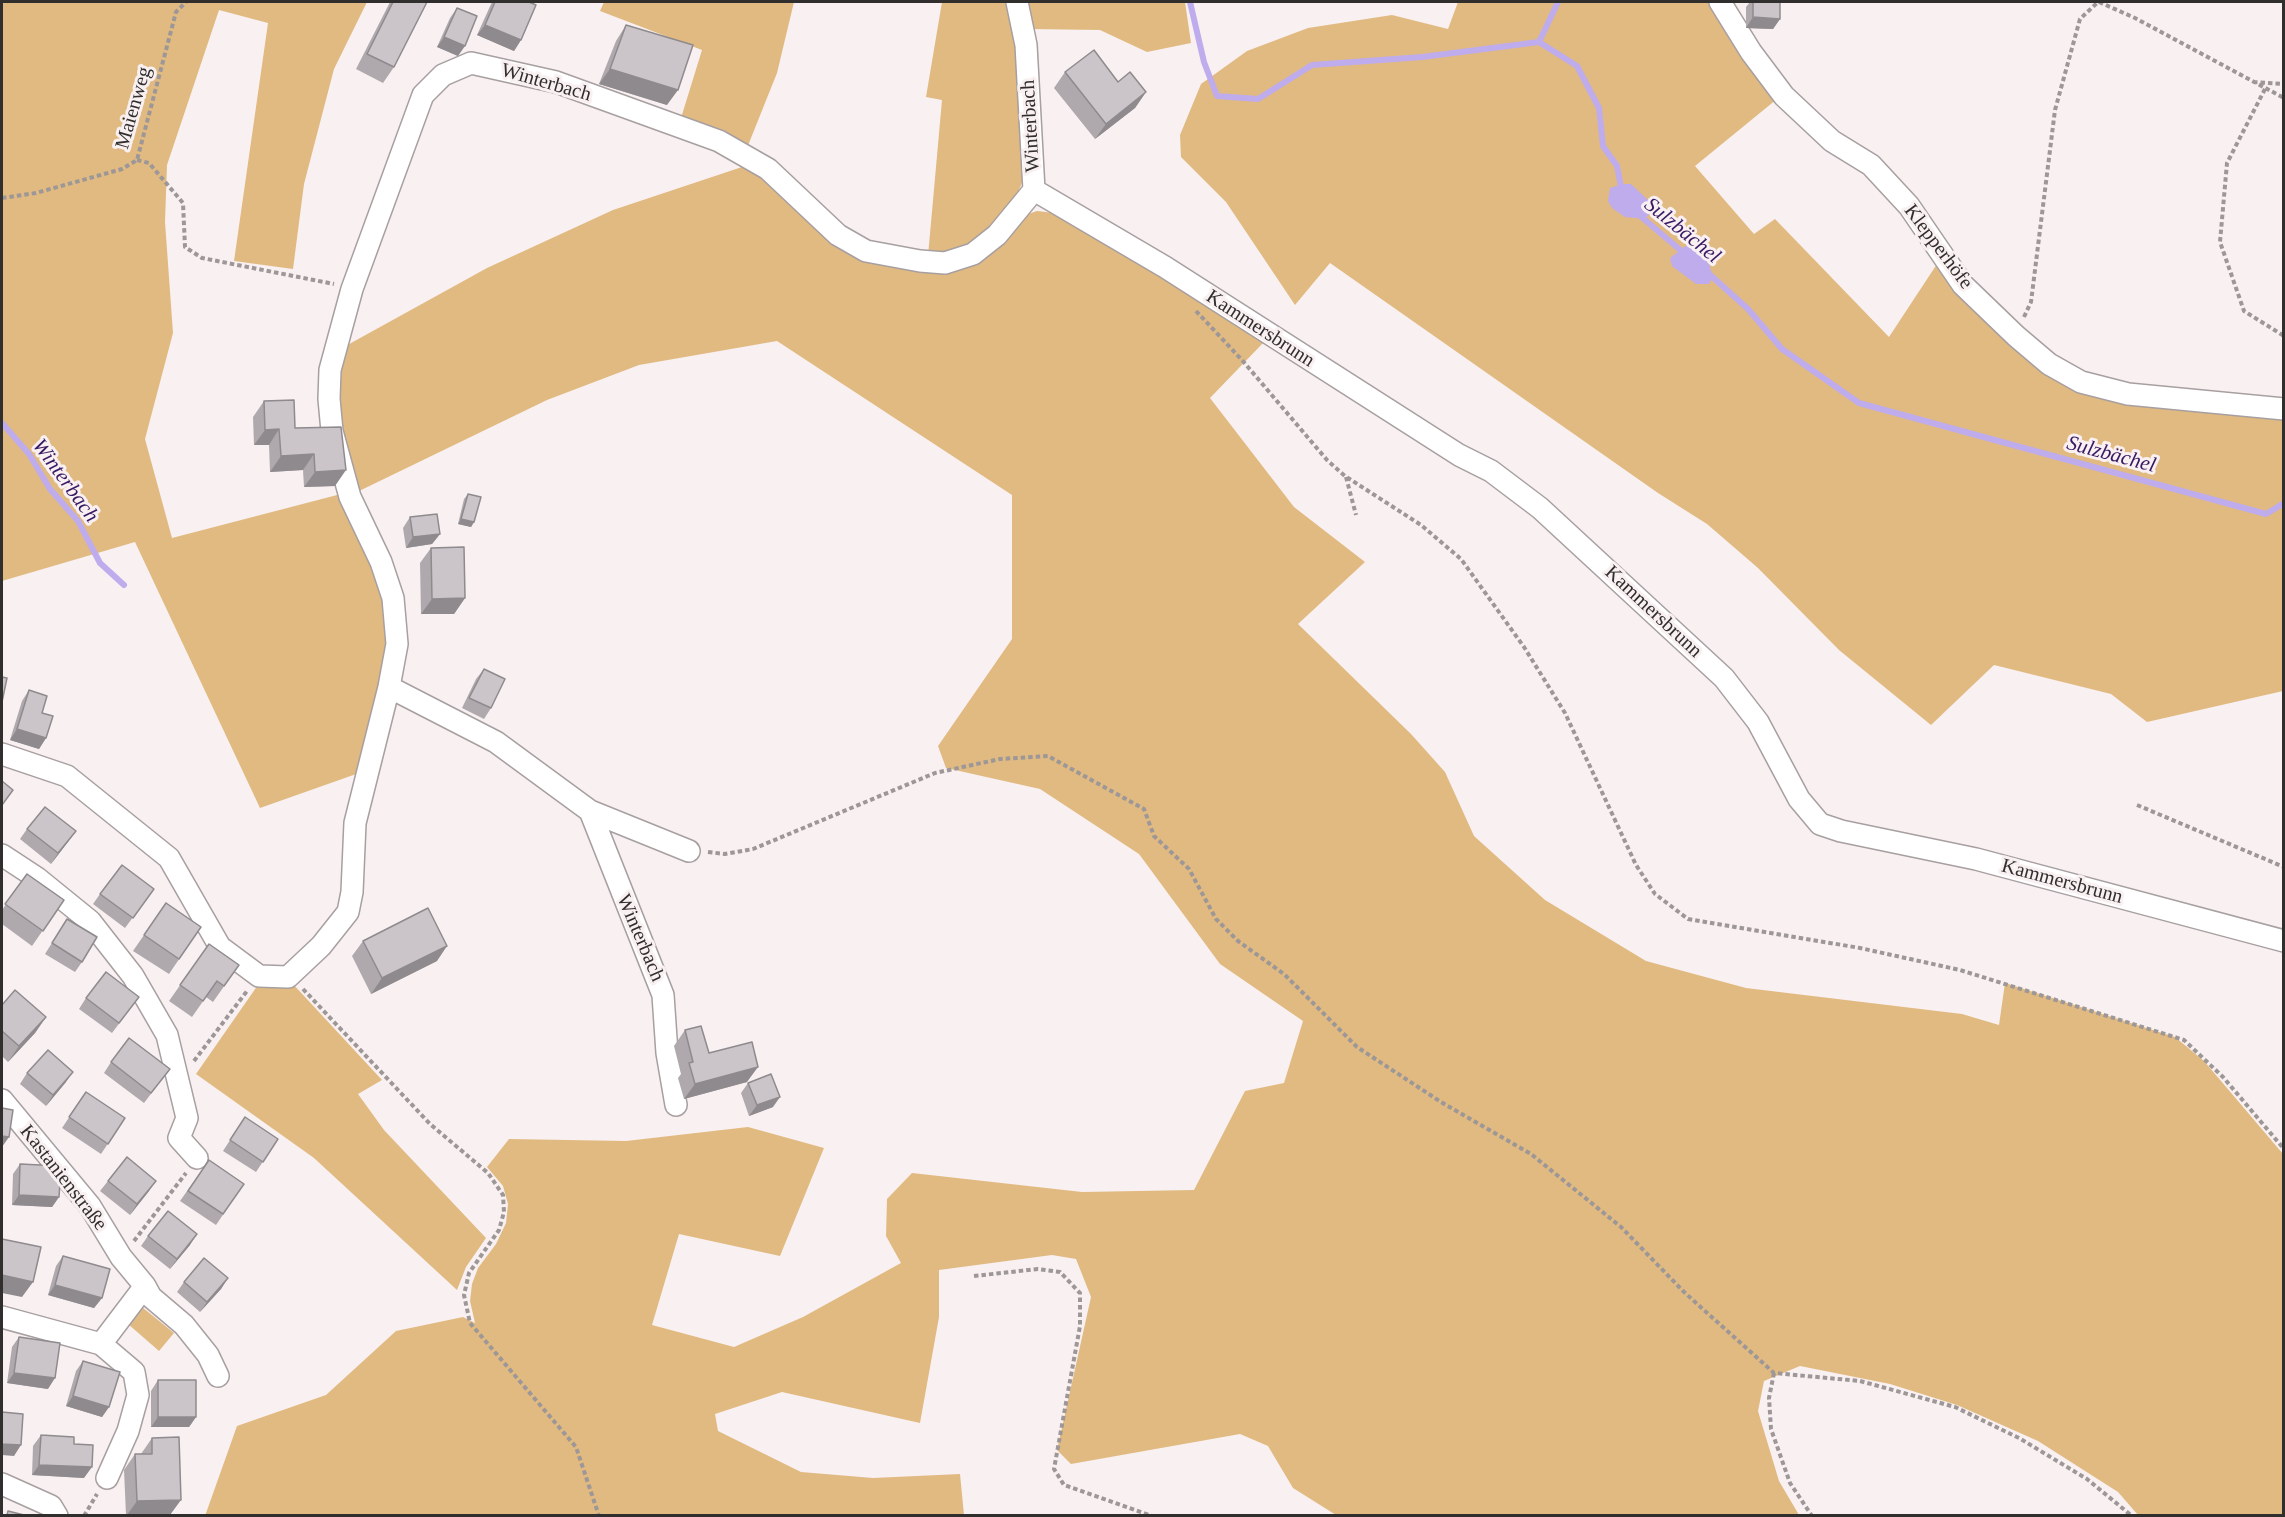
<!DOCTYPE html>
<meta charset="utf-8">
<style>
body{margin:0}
#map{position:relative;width:2285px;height:1517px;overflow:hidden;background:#f9f0f1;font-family:"Times New Roman",serif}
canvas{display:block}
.frame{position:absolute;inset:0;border:3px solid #312e2e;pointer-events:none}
</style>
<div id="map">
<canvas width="2285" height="1517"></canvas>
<div class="frame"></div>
</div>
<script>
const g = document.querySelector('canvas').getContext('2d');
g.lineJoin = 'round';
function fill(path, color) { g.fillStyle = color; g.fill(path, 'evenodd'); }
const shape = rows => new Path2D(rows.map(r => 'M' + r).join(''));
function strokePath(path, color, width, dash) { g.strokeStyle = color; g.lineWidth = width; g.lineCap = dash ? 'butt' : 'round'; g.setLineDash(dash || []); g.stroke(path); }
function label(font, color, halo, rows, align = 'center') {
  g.font = font + ' "Times New Roman",serif'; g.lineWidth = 6; g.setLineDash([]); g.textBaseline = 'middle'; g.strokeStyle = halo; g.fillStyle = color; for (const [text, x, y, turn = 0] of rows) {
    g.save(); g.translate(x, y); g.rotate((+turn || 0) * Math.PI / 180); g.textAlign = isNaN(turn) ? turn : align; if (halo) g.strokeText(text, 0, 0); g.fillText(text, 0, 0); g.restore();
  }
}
const green = shape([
 [2,2,367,2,334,69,304,184,293,269,234,261,268,23,219,10,167,165,165,222,173,333,145,439,172,538,341,494,376,563,392,644,359,773,260,808,135,542,2,581],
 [604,2,794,2,777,73,747,148,681,118,702,50,600,11],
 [942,2,1011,2,1021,47,1025,176,1011,208,972,247,928,256,942,100,926,97],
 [1024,2,1185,2,1191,43,1147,52,1100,30,1029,29],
 [1458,2,1714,2,1777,99,1695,166,1754,234,1775,219,1889,337,1937,264,2044,370,2283,417,2283,691,2147,722,2111,694,1994,665,1931,725,1839,650,1758,568,1707,524,1658,493,1330,263,1295,305,1226,202,1181,157,1180,135,1201,84,1247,51,1308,28,1392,15,1448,29],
 [748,165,834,241,971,264,995,250,1028,214,1037,211,1054,213,1144,262,1264,342,1210,398,1294,507,1365,562,1298,624,1411,734,1445,772,1474,836,1545,900,1646,961,1746,988,1962,1014,1999,1025,2005,983,2175,1037,2204,1061,2283,1154,2283,1515,2138,1515,2118,1492,2038,1441,1957,1405,1890,1384,1800,1366,1764,1381,1758,1411,1779,1481,1799,1515,1336,1515,1293,1488,1268,1446,1240,1434,1071,1464,1057,1450,1091,1297,1076,1259,1052,1255,939,1270,939,1317,920,1423,782,1392,715,1414,718,1431,801,1472,873,1478,960,1474,964,1515,205,1516,237,1426,326,1395,396,1331,463,1317,475,1323,470,1301,472,1284,478,1268,496,1244,506,1223,508,1204,503,1186,487,1167,509,1139,626,1141,748,1127,824,1148,780,1256,679,1234,652,1325,734,1347,803,1317,901,1263,886,1236,887,1199,912,1173,1082,1192,1194,1190,1245,1091,1284,1083,1303,1021,1220,964,1139,854,1040,789,946,768,938,746,1012,639,1012,495,777,341,639,365,547,400,355,493,336,401,342,348,487,268,613,210],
 [260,982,292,983,382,1080,358,1094,384,1130,486,1238,466,1267,457,1290,314,1158,196,1074],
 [137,1303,174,1333,159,1351,128,1324]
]);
const water = shape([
 [1622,184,1631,184,1649,201,1651,212,1645,219,1625,217,1612,208,1608,201,1610,188],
 [1688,244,1696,247,1707,257,1713,277,1709,284,1696,284,1672,266,1670,258]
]);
const stream = shape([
 [1190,2,1204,62,1217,96,1258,99,1312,65,1422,57,1539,42,1577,66,1599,108,1603,146,1617,166,1622,192],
 [1539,42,1558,2],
 [1638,214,1685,254],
 [1707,272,1748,309,1782,349,1859,403,2266,514,2284,503],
 [2,423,29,454,50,489,78,521,100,563,124,585]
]);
const path = shape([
 [2099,2,2135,18,2284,98],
 [2253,82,2284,84],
 [2265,89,2227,163,2220,242,2244,311,2284,336],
 [137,160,149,163,183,203,185,247,202,258,334,284],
 [2,198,36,193,122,169,137,160,176,12,186,2],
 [1196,311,1242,360,1327,460,1345,476,1421,525,1461,559,1524,647,1565,713,1636,865,1655,894,1688,919,1860,948,1960,970,2184,1040,2223,1077,2284,1149],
 [2024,317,2031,302,2055,110,2080,19,2098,2],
 [1346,477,1356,515],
 [2137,805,2284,867],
 [708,852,725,854,753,849,935,773,1000,759,1048,756,1144,809,1154,836,1189,869,1216,919,1238,941,1284,974,1357,1047,1441,1102,1531,1154,1621,1227,1684,1292,1774,1373,1860,1381,1955,1407,2019,1438,2087,1479,2132,1516],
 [303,989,430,1124,488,1173,503,1195,504,1212,499,1230,469,1273,464,1295,470,1323,576,1447,599,1516],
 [194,1061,247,991],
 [134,1241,186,1173],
 [974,1276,1038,1269,1060,1272,1080,1293,1080,1326,1054,1469,1064,1485,1152,1516],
 [1774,1373,1769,1398,1771,1429,1790,1483,1812,1516],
 [84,1516,97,1494]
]);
const minor = shape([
 [1720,2,1751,52,1784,96,1832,141,1871,165,1909,206,1963,285,2016,336,2049,364,2081,382,2128,394,2284,409],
 [1034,190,1165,267,1459,455,1491,471,1540,508,1724,678,1758,722,1799,799,1820,824,1841,831,1976,859,2284,941],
 [389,687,496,742,590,811,689,851],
 [2,754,67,776,169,858,220,947,259,976,288,977,321,946,348,912,352,892,355,823,389,687,397,644,393,598,381,562,350,497,332,431,329,399,330,370,352,289,423,95,443,75,471,63,556,82,719,141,768,169,838,235,866,251,920,261,945,263,973,254,997,235,1034,190,1026,45,1017,2],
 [590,811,663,995,667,1053,676,1105],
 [2,855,37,878,90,921,133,976,167,1035,187,1118,179,1138,197,1158],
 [2,1100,90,1206,121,1257,145,1286,101,1344],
 [145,1286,151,1297,184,1325,208,1355,218,1376],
 [2,1317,101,1344,134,1372,138,1395,128,1431,107,1478],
 [2,1484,51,1506,57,1516]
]);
const wall = shape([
 [390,2,427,2,394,67,383,83,356,69],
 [492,2,529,2,521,40,514,51,477,35],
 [1750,2,1780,2,1780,19,1773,29,1746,28,1746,7],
 [457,8,458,56,437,47,450,18],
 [626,25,667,105,599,84,616,41],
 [1065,72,1118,82,1146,92,1135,108,1095,139,1054,88],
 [264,401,295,428,341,427,335,486,304,487,303,470,270,472,269,445,254,445,253,417],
 [468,494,474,522,471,527,458,524,464,499],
 [410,517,440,534,432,544,406,548,403,528],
 [431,548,465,598,454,614,421,614,420,563],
 [484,669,491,708,484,719,462,708,476,679],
 [29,690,42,713,46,738,39,749,10,740,22,701],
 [27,829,76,831,51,864,20,839],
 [27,874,64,900,32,946,2,924,2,910],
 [154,889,125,928,93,904,100,894],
 [166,903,201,927,169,974,133,951],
 [67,919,82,962,75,972,45,954],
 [363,941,437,961,371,994,352,956],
 [209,944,239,965,213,1002,206,997,192,1017,169,1001],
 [139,997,112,1033,79,1009,86,998],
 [2,1005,46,1017,35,1033,8,1062,2,1056],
 [685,1030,709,1053,747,1082,684,1099,678,1078,681,1074,674,1046],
 [111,1062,170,1069,144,1103,104,1073],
 [27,1073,66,1082,46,1106,20,1084],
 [748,1083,773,1107,749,1116,741,1093],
 [86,1092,125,1118,101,1154,62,1128],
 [245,1117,278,1139,256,1172,223,1151],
 [209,1160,244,1184,216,1225,180,1201],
 [20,1164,59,1197,52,1207,12,1205,13,1174],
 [108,1181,149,1191,130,1215,100,1191],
 [148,1236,190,1245,170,1269,141,1246],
 [63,1256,102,1298,94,1308,48,1295,56,1266],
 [228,1278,221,1289,200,1312,177,1292,184,1282],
 [19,1337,48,1389,7,1383,12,1347],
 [83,1361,109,1407,102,1417,66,1406,76,1371],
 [158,1380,196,1417,189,1427,151,1427,151,1391],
 [41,1435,74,1444,84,1478,32,1475,33,1446],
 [152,1438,170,1515,126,1515,124,1470,135,1454,141,1454]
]);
const shadedWall = shape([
 [1753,17,1780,19,1773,29,1746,28],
 [485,25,521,40,514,51,477,35],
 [444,37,465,46,458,56,437,47],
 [610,69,678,90,667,105,599,84],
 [1146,92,1135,108,1095,139,1106,124],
 [279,429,269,445,254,445,265,430],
 [314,454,303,470,270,472,281,456],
 [346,470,335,486,304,487,315,472],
 [461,519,474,522,471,527,458,524],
 [440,534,432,544,406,548,413,537],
 [465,598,454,614,421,614,432,599],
 [17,729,46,738,39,749,10,740],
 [76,831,68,842,51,864,58,853],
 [447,946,437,961,371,994,382,978],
 [46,1017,35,1033,8,1062,19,1046],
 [758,1067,747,1082,684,1099,695,1084],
 [73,1072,66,1082,46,1106,53,1095],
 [780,1097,773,1107,749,1116,757,1105],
 [2,1136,9,1137,2,1147],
 [156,1181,149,1191,130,1215,137,1204],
 [19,1195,59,1197,52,1207,12,1205],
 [197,1234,190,1245,170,1269,177,1259],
 [2,1275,33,1282,22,1297,2,1293],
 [228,1278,221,1289,200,1312,207,1302],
 [55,1285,102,1298,94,1308,48,1295],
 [14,1373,55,1378,48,1389,7,1383],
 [73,1396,109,1407,102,1417,66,1406],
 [158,1417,196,1417,189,1427,151,1427],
 [2,1444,21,1445,14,1456,2,1455],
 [39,1465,92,1467,84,1478,32,1475],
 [181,1500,170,1515,127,1515,137,1501]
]);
const building = shape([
 [393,2,427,2,394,67,367,54,393,2],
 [495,2,529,2,536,5,521,40,485,25,495,2],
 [1753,2,1780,2,1780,19,1753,17,1753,2],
 [457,8,477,16,465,46,444,37,457,8],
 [626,25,693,45,678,90,610,69,626,25],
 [1094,50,1118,82,1130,72,1146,92,1106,124,1065,72,1094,50],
 [294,400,295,428,341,427,346,470,315,472,314,454,281,456,279,429,265,430,264,401,294,400],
 [468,494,481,497,474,522,461,519,468,494],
 [437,514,440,534,413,537,410,517,437,514],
 [464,547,465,598,432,599,431,548,464,547],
 [484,669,505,679,491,708,469,698,484,669],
 [2,677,7,678,2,702,2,677],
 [29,690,47,696,42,713,53,716,46,738,17,729,29,690],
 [2,781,13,790,2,805,2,781],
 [45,807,76,831,58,853,27,829,45,807],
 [122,865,154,889,133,918,100,894,122,865],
 [27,874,64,900,43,931,5,904,27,874],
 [166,903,201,927,179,959,144,935,166,903],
 [428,908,447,946,382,978,363,941,428,908],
 [67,919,97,937,82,962,52,943,67,919],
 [209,944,239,965,224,986,217,981,203,1001,180,985,209,944],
 [106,972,139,997,119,1023,86,998,106,972],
 [15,990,46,1017,19,1046,2,1031,2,1005,15,990],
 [701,1026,709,1053,752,1042,758,1067,695,1084,689,1063,693,1062,685,1030,701,1026],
 [129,1038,170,1069,151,1093,111,1062,129,1038],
 [48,1050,73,1072,53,1095,27,1073,48,1050],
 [771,1074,780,1097,757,1105,748,1083,771,1074],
 [86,1092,125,1118,108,1144,69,1117,86,1092],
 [2,1108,13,1110,9,1137,2,1136,2,1108],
 [245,1117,278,1139,263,1162,230,1140,245,1117],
 [127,1157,156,1181,137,1204,108,1181,127,1157],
 [209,1160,244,1184,223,1214,188,1191,209,1160],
 [20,1164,61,1166,59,1197,19,1195,20,1164],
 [168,1211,197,1234,177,1259,148,1236,168,1211],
 [2,1239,41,1247,33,1282,2,1275,2,1239],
 [63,1256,110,1269,102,1298,55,1285,63,1256],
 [204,1258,228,1278,207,1302,184,1282,204,1258],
 [19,1337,60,1343,55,1378,14,1373,19,1337],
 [83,1361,120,1372,109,1407,73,1396,83,1361],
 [158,1380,196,1380,196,1417,158,1417,158,1380],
 [2,1412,23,1414,21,1445,2,1444,2,1412],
 [41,1435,74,1437,74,1444,93,1445,92,1467,39,1465,41,1435],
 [179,1437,181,1500,137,1501,135,1454,152,1454,152,1438,179,1437],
 [8,1511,24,1515,7,1515,8,1511]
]);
const streetNames = [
 ["Winterbach",546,83,16],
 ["Maienweg",134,108,-74],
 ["Winterbach",1031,126,-93],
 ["Klepperhöfe",1938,247,53],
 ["Kammersbrunn",1260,329,33],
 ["Kammersbrunn",1653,612,43],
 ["Kammersbrunn",2062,882,15],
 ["Winterbach",640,938,67],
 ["Kastanienstraße",63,1178,52]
];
const waterNames = [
 ["Sulzbächel",1682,231,39],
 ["Sulzbächel",2111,455,15],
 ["Winterbach",65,481,54]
];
fill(green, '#e1ba81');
fill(water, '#beaced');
strokePath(stream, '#beaced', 6);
strokePath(minor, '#a79fa0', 24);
strokePath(path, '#9d9797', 4, [4.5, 3]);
strokePath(minor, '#fff', 21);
fill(wall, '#afa9ae');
fill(shadedWall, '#8e8a8d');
fill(building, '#cbc5ca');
strokePath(building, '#8e8a8d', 1.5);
label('20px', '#312e2e', '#f9f0f1', streetNames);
label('italic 21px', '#381964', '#f9f0f1', waterNames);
</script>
